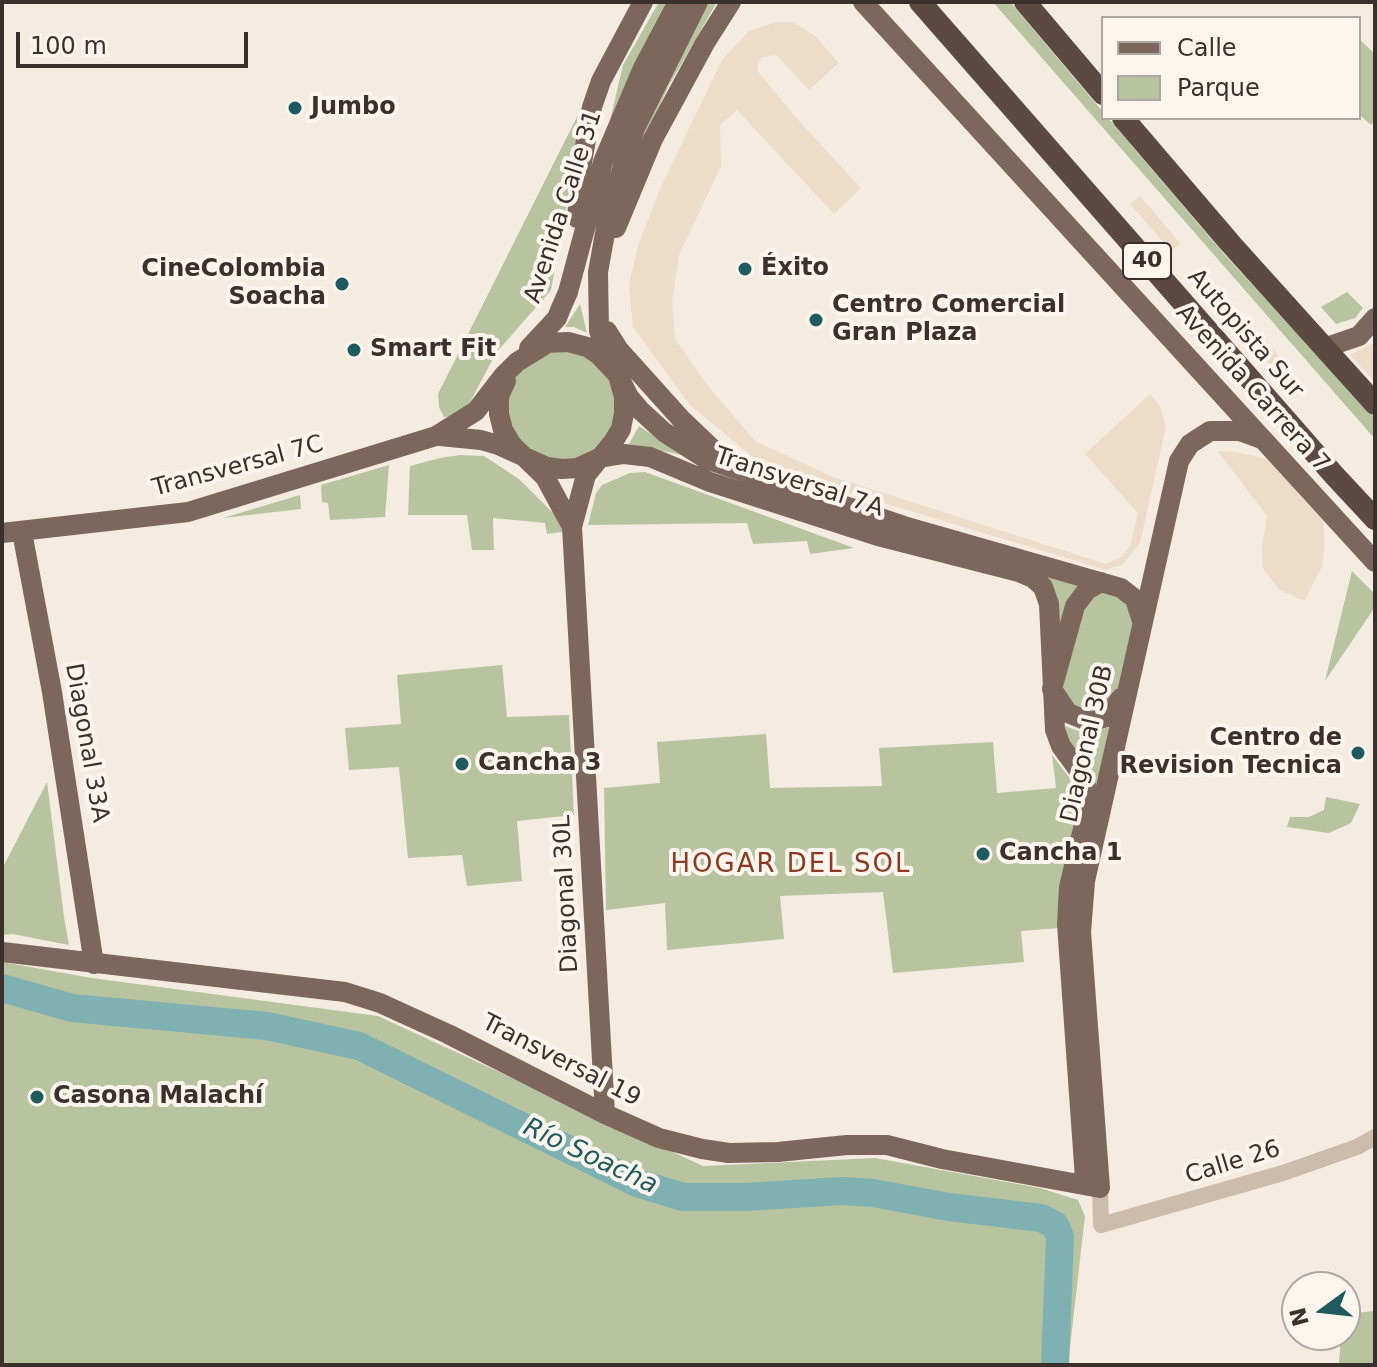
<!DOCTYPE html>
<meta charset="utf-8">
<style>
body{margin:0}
#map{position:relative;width:1377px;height:1367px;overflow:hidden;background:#f4ebe1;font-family:"DejaVu Sans",sans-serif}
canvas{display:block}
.frame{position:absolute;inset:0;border:4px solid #3b302b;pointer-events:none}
.legend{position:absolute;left:1101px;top:16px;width:260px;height:104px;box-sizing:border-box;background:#fbf5ee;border:2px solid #aea6a0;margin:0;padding:10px 14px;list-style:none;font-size:24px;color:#3b302b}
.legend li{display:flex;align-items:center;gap:16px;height:40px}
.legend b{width:40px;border:2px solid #aea6a0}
.north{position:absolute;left:1281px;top:1271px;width:80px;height:80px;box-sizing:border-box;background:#fbf5ee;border:2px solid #aea6a0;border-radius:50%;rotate:255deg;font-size:22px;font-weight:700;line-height:32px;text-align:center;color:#3b302b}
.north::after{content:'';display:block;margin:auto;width:28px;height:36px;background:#1f5a5e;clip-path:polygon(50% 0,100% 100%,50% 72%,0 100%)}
.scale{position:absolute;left:16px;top:32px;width:232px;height:36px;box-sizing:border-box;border:4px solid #3b302b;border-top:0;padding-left:10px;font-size:24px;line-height:28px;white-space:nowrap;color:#3b302b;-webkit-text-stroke:6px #fbf5ee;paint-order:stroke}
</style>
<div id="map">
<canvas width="1377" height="1367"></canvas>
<div class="frame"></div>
<ul class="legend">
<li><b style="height:10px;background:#7d675c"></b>Calle</li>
<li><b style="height:22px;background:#b8c4a0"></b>Parque</li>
</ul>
<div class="north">N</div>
<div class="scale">100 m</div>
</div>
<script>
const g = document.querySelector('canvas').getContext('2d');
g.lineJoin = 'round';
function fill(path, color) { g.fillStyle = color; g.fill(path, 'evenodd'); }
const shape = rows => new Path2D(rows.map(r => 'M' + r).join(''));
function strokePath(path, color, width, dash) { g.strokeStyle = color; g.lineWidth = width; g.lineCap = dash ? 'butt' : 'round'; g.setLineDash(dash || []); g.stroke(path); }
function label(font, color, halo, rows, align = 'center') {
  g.font = font + ' "DejaVu Sans",sans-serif'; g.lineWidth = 8; g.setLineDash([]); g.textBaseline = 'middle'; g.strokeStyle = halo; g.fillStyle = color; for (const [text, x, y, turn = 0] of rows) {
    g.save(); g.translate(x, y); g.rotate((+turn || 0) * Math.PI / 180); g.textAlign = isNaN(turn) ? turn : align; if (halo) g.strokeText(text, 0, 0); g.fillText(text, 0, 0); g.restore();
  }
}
const green = shape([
 [659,2,669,2,634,67,610,120,623,65],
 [709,2,717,2,668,87,616,203,660,87],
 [993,2,1010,2,1103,112,1103,118,1108,118,1224,254,1375,418,1375,439],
 [1359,39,1375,54,1375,119,1371,125,1359,114],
 [586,99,551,290,496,353,469,404,456,416,444,417,439,407,438,394],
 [1347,292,1363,308,1355,318,1336,324,1321,307],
 [580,304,587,333,574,327,565,327],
 '508 406a54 54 0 1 1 108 0a54 54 0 1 1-108 0Z',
 [639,426,682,455,629,444],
 [460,455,484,456,519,479,554,514,563,532,547,534,545,523,493,518,494,550,472,550,467,515,408,515,410,466,440,458],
 [389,465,385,517,330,520,328,503,322,502,321,485],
 [645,472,854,548,810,554,807,541,753,544,747,523,588,525,596,493,602,485,630,473],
 [300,495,301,509,223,518],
 [1352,571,1375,594,1375,607,1325,681],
 [1039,572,1083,584,1062,630],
 [1103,591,1117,596,1127,603,1133,623,1117,696,1111,705,1083,716,1061,692,1083,613,1088,602],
 [502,665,507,717,569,715,574,815,517,821,522,881,467,886,462,855,408,858,399,767,349,770,345,728,401,724,397,675],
 [1062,725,1078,731,1097,731,1109,727,1096,792,1069,746],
 [766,734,770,788,882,786,879,748,993,742,997,793,1056,788,1052,755,1080,791,1062,896,1060,928,1021,931,1024,962,893,973,883,892,780,896,784,939,667,950,665,903,606,910,604,788,660,783,657,742],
 [47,782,64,917,69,945,12,934,2,935,2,869],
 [1326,797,1360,804,1351,823,1329,833,1287,827,1290,817,1309,817,1324,810],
 [2,962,92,978,378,1016,703,1166,875,1158,1040,1188,1078,1200,1085,1216,1068,1365,2,1365],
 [1375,1311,1375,1365,1339,1365,1341,1335,1345,1335,1345,1314]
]);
const plaza = shape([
 [777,22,792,22,803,28,816,37,839,63,809,90,776,55,762,57,758,64,758,72,799,121,861,188,834,214,737,110,720,125,721,166,679,255,672,301,675,339,708,386,755,441,833,477,1106,564,1121,557,1130,546,1138,513,1085,454,1150,394,1160,406,1166,426,1140,543,1123,564,1106,570,765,467,690,405,633,327,629,284,639,243,661,187,722,60,749,31],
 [1140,196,1180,243,1171,251,1130,204],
 [1264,339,1291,370,1282,379,1255,347],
 [1375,342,1375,382,1350,355],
 [1218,451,1236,452,1267,459,1323,521,1325,544,1322,567,1304,601,1280,590,1263,569,1262,548,1267,516]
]);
const river = shape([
 [2,988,72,1008,267,1026,359,1046,637,1183,683,1197,745,1197,843,1191,873,1193,949,1207,1041,1218,1055,1225,1060,1237,1055,1365]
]);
const minor = shape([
 [1100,1188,1101,1225,1283,1173,1357,1147,1375,1137]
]);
const major = shape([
 [863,2,1375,562],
 [577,218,581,168,592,107,601,81,643,2],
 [616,228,653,139,705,43,731,2],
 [607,331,619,350,681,419,722,458],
 [529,348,557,318,561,308,568,292,603,162,643,68,678,2],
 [1324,348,1359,336,1375,318],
 [506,381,499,396,499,414,503,430,512,445,545,477,572,527],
 [440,436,481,440,498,445,547,467,562,469,577,468,599,458,624,454,650,457,710,482,878,536,1019,572,1033,578,1043,587,1049,604,1055,730,1061,746,1083,776,1088,793,1088,808,1069,887,1067,924,1085,1179],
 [22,532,52,692,94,964],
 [2,533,188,512,436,436,476,411,503,376,517,362,548,343,568,342,587,347,599,355,618,375,629,397,640,410,664,432,706,459,904,526,1121,588,1135,599,1142,621],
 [1101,582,1087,590,1075,606,1052,689,1068,713,1090,722,1107,717,1121,698],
 [2,952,345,992,380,1003,448,1034,605,1114,659,1138,702,1149,729,1153,778,1152,847,1145,887,1145,942,1159,1100,1188,1081,932,1085,881,1179,461,1190,444,1210,431,1240,431,1262,439],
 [605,1114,572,527,586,475,613,442,621,429,624,413,624,397,618,375,607,354,599,331,598,272,609,211,635,128,698,2]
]);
const highway = shape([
 [920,2,1334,475,1375,519],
 [1025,2,1103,94],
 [1123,118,1230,243,1375,404]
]);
const markers = [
 [295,108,8,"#1f5a5e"],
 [745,269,8,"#1f5a5e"],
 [342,284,8,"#1f5a5e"],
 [816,320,8,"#1f5a5e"],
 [354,350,8,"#1f5a5e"],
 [1358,753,8,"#1f5a5e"],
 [462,764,8,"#1f5a5e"],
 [983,854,8,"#1f5a5e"],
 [37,1097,8,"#1f5a5e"]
];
const shields = [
 [1147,261,48]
];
const shieldNames = [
 ["40",1147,261]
];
const poiNames = [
 ["Jumbo",311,108],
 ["Éxito",761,269],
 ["CineColombia",326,270,"right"],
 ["Soacha",326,298,"right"],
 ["Centro Comercial",832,306],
 ["Gran Plaza",832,334],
 ["Smart Fit",370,350],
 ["Centro de",1342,739,"right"],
 ["Revision Tecnica",1342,767,"right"],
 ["Cancha 3",478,764],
 ["Cancha 1",999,854],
 ["Casona Malachí",53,1097]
];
const streetNames = [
 ["Avenida Calle 31",564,207,-72],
 ["Autopista Sur",1245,334,49],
 ["Avenida Carrera 7",1252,389,48],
 ["Transversal 7C",238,467,-15],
 ["Transversal 7A",799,483,18],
 ["Diagonal 33A",86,743,80],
 ["Diagonal 30B",1088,744,-77],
 ["Diagonal 30L",567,894,-93],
 ["Transversal 19",561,1061,27],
 ["Calle 26",1233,1163,-17]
];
const neighbourhoodNames = [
 ["HOGAR DEL SOL",791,865]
];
const waterNames = [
 ["Río Soacha",590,1157,25]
];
fill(green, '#b8c4a0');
fill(plaza, '#ecdcc8');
strokePath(river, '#7fb0b2', 28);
strokePath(minor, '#cdbbac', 16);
strokePath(major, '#7d675c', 20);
strokePath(highway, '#5c4a42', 22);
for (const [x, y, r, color] of markers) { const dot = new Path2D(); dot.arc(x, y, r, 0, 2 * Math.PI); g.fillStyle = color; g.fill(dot); strokePath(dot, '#fbf5ee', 3); }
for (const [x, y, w] of shields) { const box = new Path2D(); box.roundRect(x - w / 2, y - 18, w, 36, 6); g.fillStyle = '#fbf5ee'; g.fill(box); strokePath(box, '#3b302b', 2); }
label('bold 22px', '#3b302b', null, shieldNames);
label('bold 24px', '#3b302b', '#fbf5ee', poiNames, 'left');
label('24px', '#3b302b', '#fbf5ee', streetNames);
g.letterSpacing = '2px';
label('26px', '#8c3b22', '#fbf5ee', neighbourhoodNames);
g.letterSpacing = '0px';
label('italic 26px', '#1f5a5e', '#fbf5ee', waterNames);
</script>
